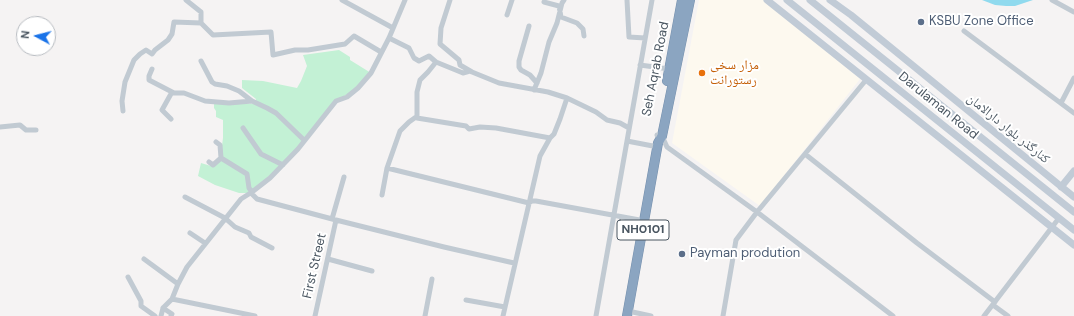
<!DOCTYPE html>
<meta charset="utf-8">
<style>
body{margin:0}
#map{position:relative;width:1074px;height:316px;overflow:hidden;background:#f5f3f3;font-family:"DM Sans",sans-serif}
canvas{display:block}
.north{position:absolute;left:16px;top:16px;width:40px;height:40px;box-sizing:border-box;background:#fff;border:1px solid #b7bbc0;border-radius:50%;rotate:277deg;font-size:11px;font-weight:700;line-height:16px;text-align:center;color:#4a5661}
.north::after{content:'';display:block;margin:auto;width:14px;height:18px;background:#1a73e8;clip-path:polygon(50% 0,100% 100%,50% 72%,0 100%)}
</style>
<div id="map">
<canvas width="1074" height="316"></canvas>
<div class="north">N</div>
</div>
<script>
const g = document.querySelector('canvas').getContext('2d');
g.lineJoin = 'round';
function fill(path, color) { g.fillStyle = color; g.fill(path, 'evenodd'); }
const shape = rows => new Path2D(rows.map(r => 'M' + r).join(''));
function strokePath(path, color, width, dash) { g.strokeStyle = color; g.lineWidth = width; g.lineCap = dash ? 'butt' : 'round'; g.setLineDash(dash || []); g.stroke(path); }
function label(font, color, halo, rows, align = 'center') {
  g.font = font + ' "DM Sans","Noto Naskh Arabic",sans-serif'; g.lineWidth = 4; g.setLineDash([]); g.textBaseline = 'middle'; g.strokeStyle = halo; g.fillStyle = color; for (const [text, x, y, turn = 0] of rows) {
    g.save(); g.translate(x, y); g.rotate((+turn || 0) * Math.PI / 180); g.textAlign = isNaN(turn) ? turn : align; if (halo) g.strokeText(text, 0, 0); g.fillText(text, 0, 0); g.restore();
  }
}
const commercial = shape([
 [699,0,764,0,860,79,760,206,672,143]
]);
const green = shape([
 [339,50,350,57,350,60,371,73,358,88,339,99,298,149,251,193,239,193,215,185,198,176,201,163,211,166,218,159,221,153,223,138,223,120,216,117,216,111,214,108,214,102,255,104,256,99,242,88,242,80,263,81,297,88,301,81,307,66,303,55]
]);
const water = shape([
 [982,0,1033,0,1015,6,1006,6,995,5]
]);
const street = shape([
 [186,0,201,12,201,23],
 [342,0,393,28],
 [450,0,441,28,440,44,459,60,460,65,472,72,499,83,548,92,567,98,596,112,607,120,620,123,629,128],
 [627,0,629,37,645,38],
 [1052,0,1074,12],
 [544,2,559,6,561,17,577,23,583,29,584,36],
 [507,15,512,0],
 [529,26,519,61,519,67,521,70,530,75,537,83],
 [964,31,1074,113],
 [389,38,409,48,414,58,419,61,429,56,436,62],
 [201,61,212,82,215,84,227,86,239,91,252,101],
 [640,65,669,69],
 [152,69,149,76,149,80,174,93,184,93,205,101,229,103,252,101,267,108,276,113,304,140],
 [470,71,463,73,436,62,428,72,420,80,417,92,417,118,466,126,469,129,480,127,496,128,550,138,554,134,560,119,567,98],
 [534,90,541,73,549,42,557,23,562,3,564,0],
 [1061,103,1074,78],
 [123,111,122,101,125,82,134,60,140,54,146,50,152,54,155,50,168,40,172,34,174,22,201,23,213,35,271,32,273,55,295,50,308,50,345,44,354,36,381,52],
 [171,119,162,110,172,92],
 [0,127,20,125,26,130,36,130],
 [243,128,261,154,283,165],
 [657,135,662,136,667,147,757,212,893,316],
 [627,141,658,147],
 [805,154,917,243,995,302],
 [221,158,247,174,249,188,252,192],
 [209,162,213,165,221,158,220,145,216,142],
 [387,168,529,203,532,201,536,201,645,221],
 [251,193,257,199,336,220,444,247,514,263],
 [382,195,387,168,400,131,409,122,416,117],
 [185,197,225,218,235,227,249,233,251,237,272,248],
 [332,219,344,177],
 [190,233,205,243],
 [144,259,178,284],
 [328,259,372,271],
 [128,277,141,301,141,306,155,316],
 [172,299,255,316],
 [466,300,505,307],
 [993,305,1008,316],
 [163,308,172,314,171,316],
 [628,311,651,316],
 [161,316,163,308,172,299,178,284,187,267,241,199,252,192,270,178,298,149,336,101,347,97,358,88,371,73,389,38,405,0],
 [315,316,336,220],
 [425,316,432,279],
 [503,316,540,156,550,138],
 [596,316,652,0],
 [723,316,736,240,757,212,866,80],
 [984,316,1059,218]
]);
const secondary = shape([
 [767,0,1074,245],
 [787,0,1074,230],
 [810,0,1074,212],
 [830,0,851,15,1074,197],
 [1061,187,1074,171]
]);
const highway = shape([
 [667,81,682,0],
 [627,316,658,143,662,136,690,0]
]);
const markers = [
 [921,22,4,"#5c6f8a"],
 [702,73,4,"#e8710a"],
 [682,254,4,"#5c6f8a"]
];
const shields = [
 [643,230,52]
];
const shieldNames = [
 ["NH0101",643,230]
];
const serviceNames = [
 ["KSBU Zone Office",929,22],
 ["Payman prodution",690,254]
];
const foodNames = [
 ["مزار سخی",710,66],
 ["رستورانت",710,81]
];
const streetNames = [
 ["Seh Aqrab Road",656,69,-79],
 ["Darulaman Road",938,106,39],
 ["کنارگذر بلوار دارالامان",1008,129,39],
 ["First Street",315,266,-77]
];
fill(commercial, '#fdf9ef');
fill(green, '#c3f1d5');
fill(water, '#90daee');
strokePath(highway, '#7690ad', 10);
strokePath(street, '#c1cad2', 5);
strokePath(secondary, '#c1cbd6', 7);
strokePath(highway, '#8ba5c1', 9);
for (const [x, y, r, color] of markers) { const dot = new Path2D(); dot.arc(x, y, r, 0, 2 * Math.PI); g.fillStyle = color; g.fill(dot); strokePath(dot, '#fff', 1.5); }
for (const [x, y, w] of shields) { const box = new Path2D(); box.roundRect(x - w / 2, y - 10, w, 20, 3); g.fillStyle = '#fff'; g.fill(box); strokePath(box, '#4a5661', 1); }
label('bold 12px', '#4a5661', null, shieldNames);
label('13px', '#4e5e75', '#fff', serviceNames, 'left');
label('13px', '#c56008', '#fff', foodNames, 'left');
label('13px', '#4a5661', '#fff', streetNames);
</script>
